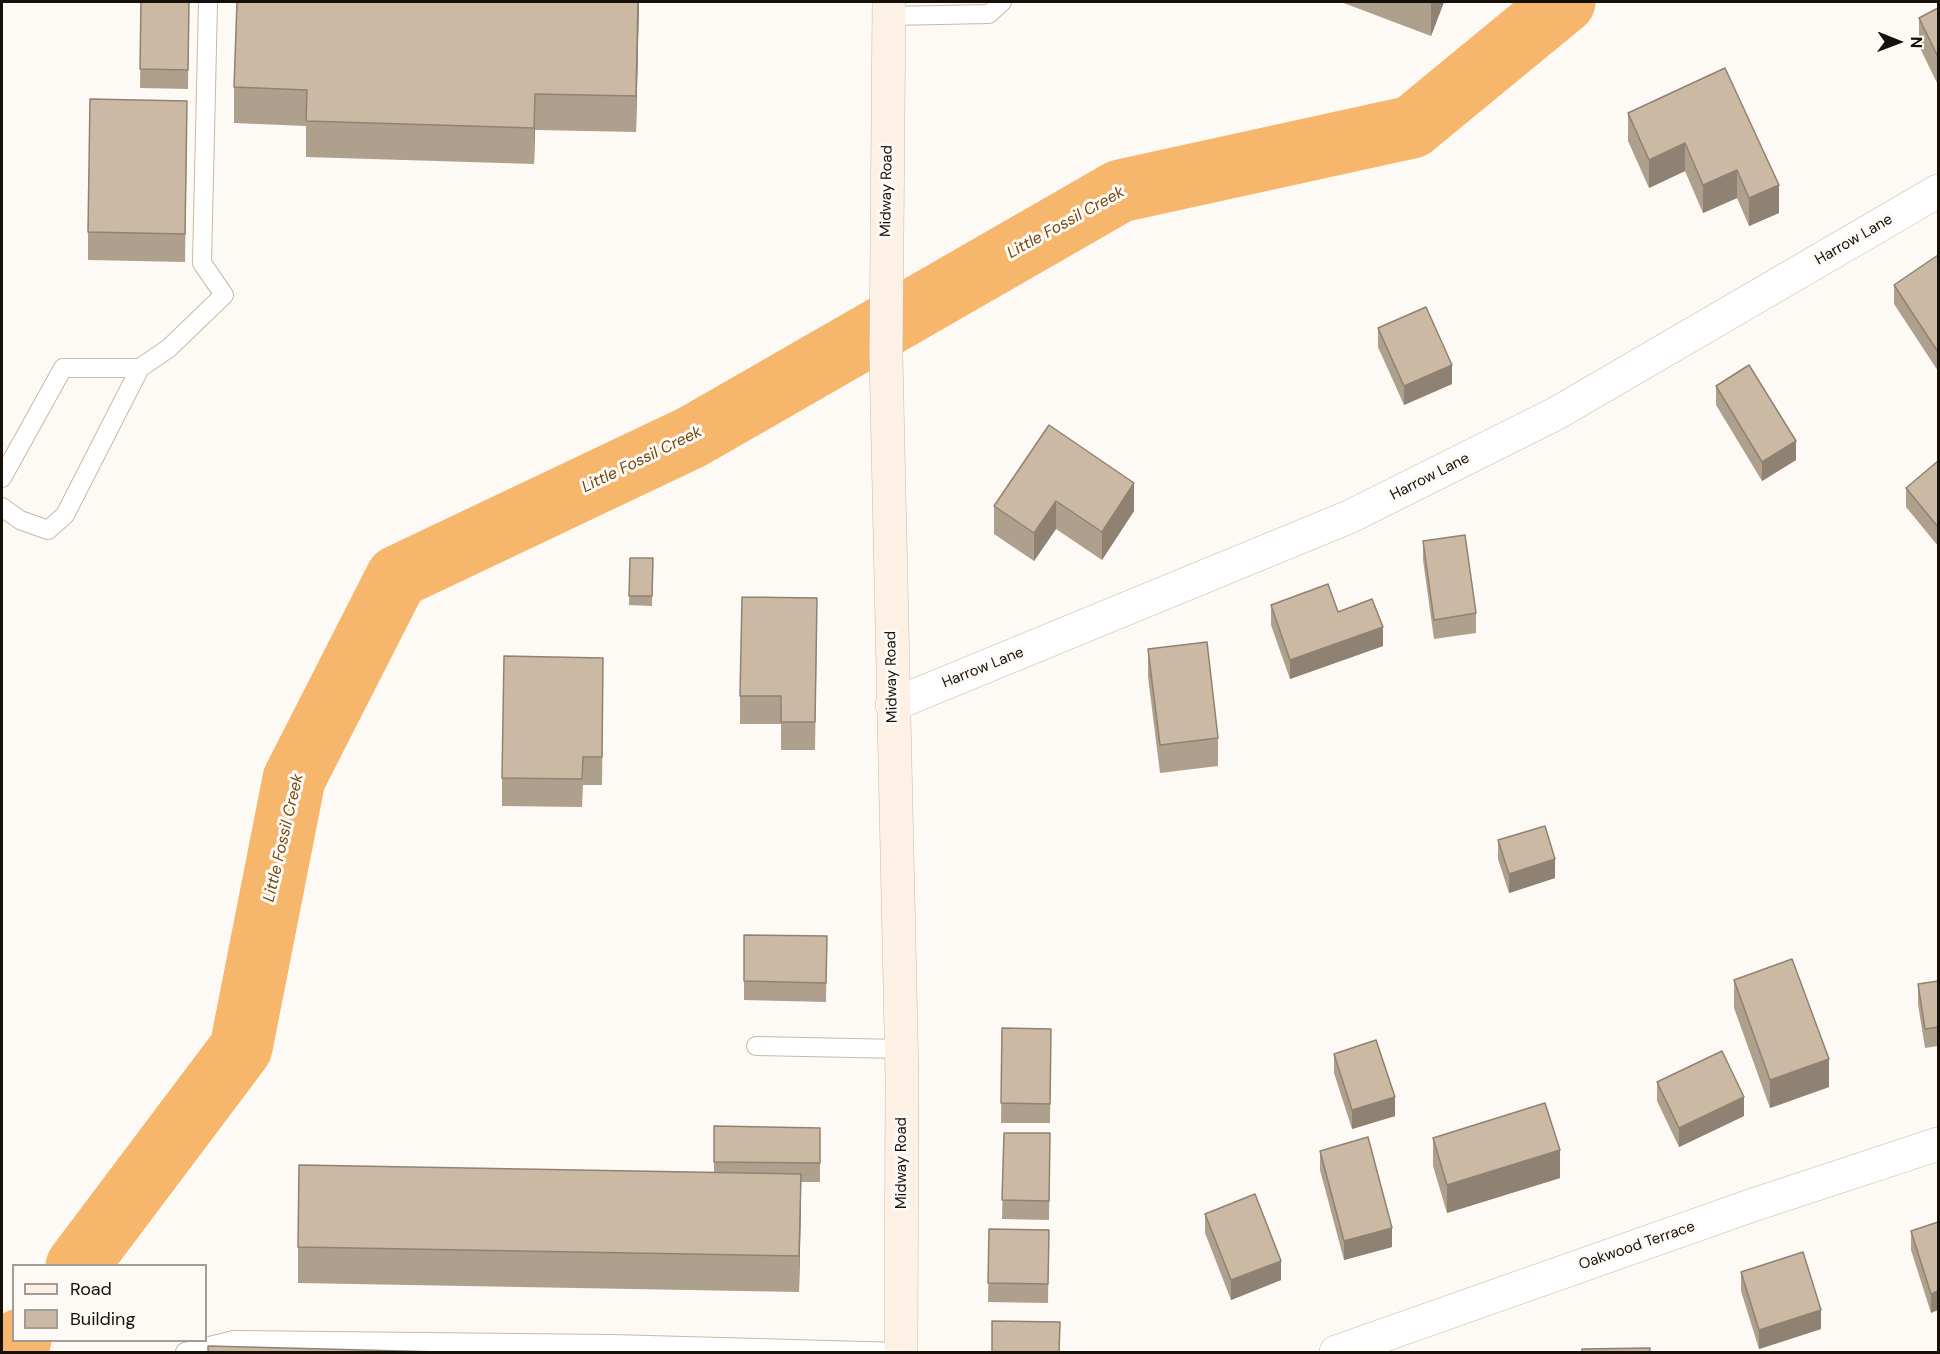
<!DOCTYPE html>
<style>
body{margin:0}
#map{position:relative;width:1940px;height:1354px;overflow:hidden;background:#fdf9f5;font-family:"DM Sans",sans-serif}
canvas{display:block}
.frame{position:absolute;inset:0;border:3px solid #161008;pointer-events:none}
.legend{position:absolute;left:12px;top:1264px;width:195px;height:78px;box-sizing:border-box;background:#fdf9f5;border:2px solid #a19c96;margin:0;padding:8px 10px;list-style:none;font-size:18px;color:#161008}
.legend li{display:flex;align-items:center;gap:12px;height:30px}
.legend b{width:30px;border:2px solid #a19c96}
.north{position:absolute;left:1868px;top:12px;width:60px;height:60px;-webkit-text-stroke:4px #fdf9f5;paint-order:stroke;rotate:91deg;font-size:16px;font-weight:700;line-height:24px;text-align:center;color:#161008}
.north::after{content:'';display:block;margin:auto;width:21px;height:27px;background:#161008;clip-path:polygon(50% 0,100% 100%,50% 72%,0 100%)}
</style>
<div id="map">
<canvas width="1940" height="1354"></canvas>
<div class="frame"></div>
<ul class="legend">
<li><b style="height:8px;background:#fcf1e4"></b>Road</li>
<li><b style="height:16px;background:#ccb9a4"></b>Building</li>
</ul>
<div class="north">N</div>
</div>
<script>
const g = document.querySelector('canvas').getContext('2d');
g.lineJoin = 'round';
const shape = rows => new Path2D(rows.map(r => 'M' + r).join(''));
function strokePath(path, color, width, dash) { g.strokeStyle = color; g.lineWidth = width; g.lineCap = dash ? 'butt' : 'round'; g.setLineDash(dash || []); g.stroke(path); }
function fill(path, color) { g.fillStyle = color; g.fill(path, 'evenodd'); }
function label(font, color, halo, rows, align = 'center') {
  g.font = font + ' "DM Sans",sans-serif'; g.lineWidth = 6; g.setLineDash([]); g.textBaseline = 'middle'; g.strokeStyle = halo; g.fillStyle = color; for (const [text, x, y, turn = 0] of rows) {
    g.save(); g.translate(x, y); g.rotate((+turn || 0) * Math.PI / 180); g.textAlign = isNaN(turn) ? turn : align; if (halo) g.strokeText(text, 0, 0); g.fillText(text, 0, 0); g.restore();
  }
}
const river = shape([
 [77,1266,241,1048,294,779,397,577,692,437,1120,191,1412,127,1564,2],
 [11,1352,20,1340]
]);
const service = shape([
 [889,16,989,14,1002,2],
 [2,478,63,368,140,368],
 [2,507,20,520,48,530,65,515,140,368,169,348,224,295,202,263,208,2],
 [756,1046,901,1049],
 [185,1352,234,1340,612,1344,901,1352]
]);
const minor = shape([
 [892,705,1349,517,1557,413,1938,191],
 [1336,1352,1750,1206,1938,1144]
]);
const secondary = shape([
 [889,2,886,355,902,1077,901,1352]
]);
const wall = shape([
 [141,2,189,2,188,89,140,88],
 [639,2,636,132,535,130,534,164,306,157,306,126,234,123,234,87],
 [1341,2,1444,2,1431,36],
 [1938,8,1938,85,1919,46,1919,18],
 [1725,68,1779,213,1749,226,1737,198,1703,213,1685,171,1649,188,1628,141,1628,113],
 [187,129,185,262,88,260,88,232],
 [1938,255,1938,371,1894,304,1894,285],
 [1378,328,1452,384,1404,405,1378,347],
 [1716,386,1796,460,1762,481,1716,405],
 [1938,461,1938,546,1906,507,1906,488],
 [1134,483,1134,511,1102,560,1056,529,1034,561,994,534,994,506],
 [1423,541,1476,613,1476,633,1434,639,1423,560],
 [630,558,653,558,652,606,629,605],
 [1271,605,1338,612,1383,646,1290,679,1271,625],
 [817,626,815,750,781,750,781,724,740,724,740,696],
 [1148,649,1218,738,1218,766,1160,773,1148,677],
 [603,686,602,785,583,785,582,807,502,806,502,778],
 [1498,840,1555,878,1509,893,1498,859],
 [744,935,827,936,826,1002,744,1000],
 [1734,980,1829,1087,1770,1108,1734,1008],
 [1938,981,1938,1046,1925,1048,1918,1004,1918,984],
 [1002,1028,1051,1029,1050,1123,1001,1123],
 [1334,1054,1395,1116,1352,1129,1334,1073],
 [1657,1082,1744,1116,1679,1147,1657,1101],
 [714,1126,820,1128,820,1182,801,1182,799,1292,298,1283,298,1247,714,1173],
 [1004,1133,1050,1133,1049,1220,1002,1219],
 [1433,1138,1560,1178,1447,1213,1433,1166],
 [1320,1151,1392,1247,1344,1260,1320,1170],
 [1205,1214,1281,1280,1231,1300,1205,1233],
 [1938,1222,1931,1313,1911,1250,1911,1231],
 [989,1229,1049,1230,1048,1303,988,1302],
 [1741,1272,1821,1329,1759,1349,1741,1291]
]);
const shadedWall = shape([
 [638,2,639,2,636,132,636,96],
 [1431,2,1444,2,1431,36],
 [535,94,535,130,534,164,534,128],
 [1685,143,1685,171,1649,188,1649,160],
 [1737,170,1737,198,1703,213,1703,185],
 [1779,185,1779,213,1749,226,1749,198],
 [1452,365,1452,384,1404,405,1404,386],
 [1796,441,1796,460,1762,481,1762,462],
 [1134,483,1134,511,1102,560,1102,532],
 [1056,501,1056,529,1034,561,1034,533],
 [1383,627,1383,646,1290,679,1290,660],
 [1555,859,1555,878,1509,893,1509,874],
 [1829,1059,1829,1087,1770,1108,1770,1080],
 [1395,1097,1395,1116,1352,1129,1352,1110],
 [1744,1097,1744,1116,1679,1147,1679,1128],
 [1560,1150,1560,1178,1447,1213,1447,1185],
 [801,1174,801,1210,799,1292,799,1256],
 [1392,1228,1392,1247,1344,1260,1344,1241],
 [1281,1261,1281,1280,1231,1300,1231,1280],
 [1938,1291,1938,1310,1931,1313,1931,1294],
 [1821,1310,1821,1329,1759,1349,1759,1330]
]);
const building = shape([
 [141,2,189,2,188,70,140,69,141,2],
 [237,2,638,2,636,96,535,94,534,128,306,121,307,90,234,87,237,2],
 [1938,8,1938,57,1919,18,1938,8],
 [1725,68,1779,185,1749,198,1737,170,1703,185,1685,143,1649,160,1628,113,1725,68],
 [90,99,187,101,185,234,88,232,90,99],
 [1938,255,1938,352,1894,285,1938,255],
 [1426,307,1452,365,1404,386,1378,328,1426,307],
 [1749,365,1796,441,1762,462,1716,386,1749,365],
 [1049,425,1134,483,1102,532,1056,501,1034,533,994,506,1049,425],
 [1938,461,1938,527,1906,488,1938,461],
 [1465,535,1476,613,1434,620,1423,541,1465,535],
 [630,558,653,558,652,596,629,596,630,558],
 [1328,584,1338,612,1372,599,1383,627,1290,660,1271,605,1328,584],
 [742,597,817,598,815,722,781,722,781,696,740,696,742,597],
 [1207,642,1218,738,1160,745,1148,649,1207,642],
 [504,656,603,658,602,757,583,757,582,779,502,778,504,656],
 [1545,826,1555,859,1509,874,1498,840,1545,826],
 [744,935,827,936,826,983,744,981,744,935],
 [1792,959,1829,1059,1770,1080,1734,980,1792,959],
 [1938,981,1938,1027,1925,1029,1918,984,1938,981],
 [1002,1028,1051,1029,1050,1104,1001,1103,1002,1028],
 [1376,1040,1395,1097,1352,1110,1334,1054,1376,1040],
 [1722,1051,1744,1097,1679,1128,1657,1082,1722,1051],
 [1545,1103,1560,1150,1447,1185,1433,1138,1545,1103],
 [714,1126,820,1128,820,1163,714,1162,714,1126],
 [1004,1133,1050,1133,1049,1201,1002,1200,1004,1133],
 [1368,1137,1392,1228,1344,1241,1320,1151,1368,1137],
 [299,1165,801,1174,799,1256,298,1247,299,1165],
 [1255,1194,1281,1261,1231,1280,1205,1214,1255,1194],
 [1938,1222,1938,1291,1931,1294,1911,1231,1938,1222],
 [989,1229,1049,1230,1048,1284,988,1283,989,1229],
 [1803,1252,1821,1310,1759,1330,1741,1272,1803,1252],
 [992,1321,1060,1322,1059,1353,992,1353,992,1321],
 [208,1346,478,1353,208,1353,208,1346],
 [1650,1348,1650,1353,1582,1353,1582,1349,1650,1348]
]);
const streetNames = [
 ["Midway Road",887,191,-89],
 ["Harrow Lane",1854,240,-30],
 ["Harrow Lane",1430,477,-27],
 ["Harrow Lane",983,668,-22],
 ["Midway Road",892,677,-91],
 ["Midway Road",902,1163,-90],
 ["Oakwood Terrace",1637,1246,-19]
];
const waterNames = [
 ["Little Fossil Creek",1066,223,-29],
 ["Little Fossil Creek",642,460,-26],
 ["Little Fossil Creek",284,838,-77]
];
strokePath(river, '#f6b76c', 63);
strokePath(service, '#cbb8a3', 20);
strokePath(minor, '#cbb8a3', 34);
strokePath(secondary, '#cbb8a3', 34);
strokePath(service, '#fff', 18);
strokePath(minor, '#fff', 33);
strokePath(secondary, '#fcf1e4', 33);
fill(wall, '#af9f8d');
fill(shadedWall, '#8f8273');
fill(building, '#ccb9a4');
strokePath(building, '#8f8273', 1.5);
label('15px', '#161008', '#fdf9f5', streetNames);
label('italic 16px', '#71480e', '#fdf9f5', waterNames);
</script>
